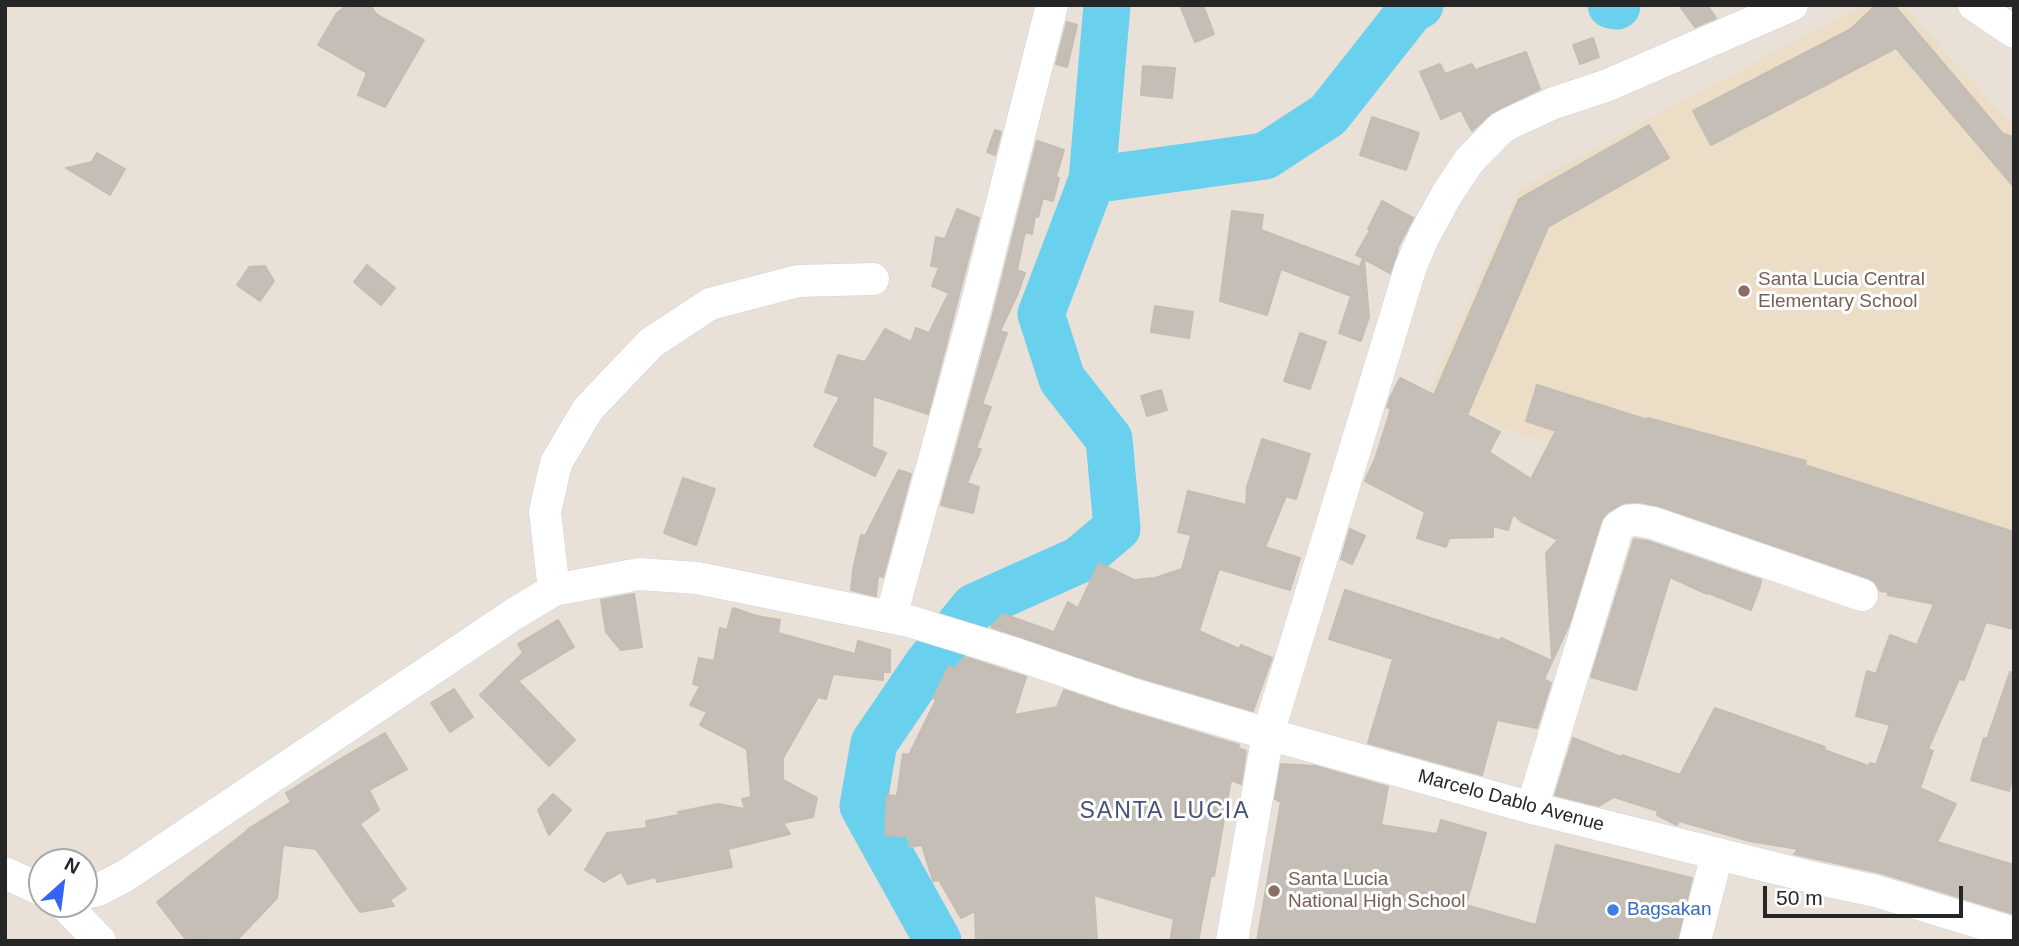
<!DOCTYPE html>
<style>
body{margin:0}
#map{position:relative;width:2019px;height:946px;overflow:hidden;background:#e9e1d7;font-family:Arial,sans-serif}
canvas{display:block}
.frame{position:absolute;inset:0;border:7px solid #262626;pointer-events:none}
.north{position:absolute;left:28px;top:848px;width:70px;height:70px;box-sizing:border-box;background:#fff;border:2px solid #a8a8a8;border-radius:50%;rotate:28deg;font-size:19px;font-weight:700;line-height:28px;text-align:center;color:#262626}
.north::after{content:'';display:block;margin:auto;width:24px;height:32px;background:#3664f8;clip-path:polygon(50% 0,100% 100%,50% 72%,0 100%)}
.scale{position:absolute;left:1763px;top:886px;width:200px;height:32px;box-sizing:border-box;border:4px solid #262626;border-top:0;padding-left:9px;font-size:21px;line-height:24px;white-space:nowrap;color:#262626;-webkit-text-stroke:5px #fff;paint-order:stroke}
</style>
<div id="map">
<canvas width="2019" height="946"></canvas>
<div class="frame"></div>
<div class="north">N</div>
<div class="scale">50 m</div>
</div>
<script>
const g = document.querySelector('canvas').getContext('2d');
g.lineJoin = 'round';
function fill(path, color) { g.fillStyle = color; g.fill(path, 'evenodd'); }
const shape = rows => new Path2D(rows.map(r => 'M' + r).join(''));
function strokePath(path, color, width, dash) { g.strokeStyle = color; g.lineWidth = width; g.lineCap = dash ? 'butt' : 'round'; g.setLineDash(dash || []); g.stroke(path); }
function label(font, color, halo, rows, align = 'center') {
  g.font = font + ' Arial,sans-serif'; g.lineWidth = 6; g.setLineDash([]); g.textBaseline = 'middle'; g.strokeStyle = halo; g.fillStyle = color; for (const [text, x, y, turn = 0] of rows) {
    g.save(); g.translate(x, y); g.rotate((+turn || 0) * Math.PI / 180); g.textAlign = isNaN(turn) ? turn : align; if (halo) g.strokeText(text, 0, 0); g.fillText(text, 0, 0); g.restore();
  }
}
const education = shape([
 [1862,5,1903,5,2014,127,2014,585,1713,496,1507,430,1452,406,1429,392,1519,189]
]);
const river = shape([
 [1611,5,1617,6],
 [1092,180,1265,156,1328,115,1411,10,1420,5],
 [938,941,863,806,874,743,927,665,974,607,1079,560,1117,528,1109,439,1062,379,1041,314,1092,180,1107,5]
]);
const building = shape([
 [347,5,370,5,377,15,424,40,385,107,358,95,367,73,318,45,337,13,347,5],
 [1180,5,1203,5,1214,34,1195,42,1180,5],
 [1679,5,1707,5,1716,18,1695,27,1679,5],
 [1876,5,1894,5,2003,134,2014,137,2014,187,1896,48,1711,145,1693,111,1851,29,1876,5],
 [1067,22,1077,25,1067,67,1056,64,1067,22],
 [1593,38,1599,57,1580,64,1573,45,1593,38],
 [1526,52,1540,89,1491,113,1472,131,1461,110,1441,119,1420,72,1440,64,1445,74,1472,64,1475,70,1526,52],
 [1143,66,1175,68,1172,98,1141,95,1143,66],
 [1372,117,1419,133,1406,170,1360,155,1372,117],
 [1649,125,1669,158,1548,227,1467,415,1500,432,1489,452,1531,479,1556,431,1526,421,1537,385,1648,420,1648,418,1806,461,1805,465,2014,532,2014,629,1986,622,1964,680,1959,679,1928,749,1933,751,1920,788,1956,804,1937,842,2014,865,2014,914,1881,873,1794,854,1798,849,1749,841,1679,821,1677,825,1657,815,1658,811,1614,797,1599,806,1555,795,1573,738,1621,757,1622,755,1680,775,1715,708,1825,747,1824,750,1869,766,1870,763,1876,765,1890,725,1856,716,1867,671,1876,674,1890,635,1917,645,1934,604,1888,595,1888,592,1880,591,1875,582,1868,578,1659,506,1639,502,1624,503,1608,512,1601,521,1569,625,1544,679,1551,683,1537,728,1497,720,1482,775,1368,743,1393,659,1329,639,1345,590,1501,641,1501,638,1552,661,1546,553,1558,540,1522,522,1513,514,1508,530,1493,526,1493,537,1449,538,1446,547,1417,538,1425,512,1365,481,1375,459,1391,409,1387,407,1391,396,1400,378,1434,395,1519,199,1649,125],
 [995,130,1001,132,995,155,987,152,995,130],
 [1037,141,1064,150,1056,177,1059,178,1053,201,1043,198,1038,217,1035,216,1032,234,1025,232,1017,270,1025,273,1018,293,1000,331,1007,333,982,404,991,407,976,449,981,449,967,483,979,487,973,513,941,505,992,319,1037,141],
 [97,153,125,169,110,195,66,168,92,162,97,153],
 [1382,201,1413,218,1397,249,1398,250,1390,273,1364,259,1369,317,1361,341,1339,333,1351,296,1281,269,1267,315,1220,301,1232,211,1263,215,1261,230,1360,267,1363,258,1356,255,1370,230,1368,229,1382,201],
 [957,209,979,218,928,414,873,396,872,447,886,453,875,476,814,446,840,397,825,392,838,355,865,362,885,329,911,342,916,328,929,333,949,293,932,286,939,267,931,266,936,237,945,239,957,209],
 [367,265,395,288,381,305,354,282,367,265],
 [265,266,274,281,260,301,237,285,249,267,265,266],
 [1155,306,1193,312,1189,338,1151,332,1155,306],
 [1300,333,1326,342,1310,389,1284,381,1300,333],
 [1161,390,1167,410,1147,416,1141,396,1161,390],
 [1262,439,1310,454,1296,499,1286,496,1265,547,1300,558,1290,590,1219,569,1199,631,1239,649,1241,645,1272,658,1253,711,1135,676,991,627,1003,614,1054,632,1068,602,1078,608,1099,563,1134,580,1155,578,1182,569,1191,535,1178,532,1188,491,1246,505,1247,487,1262,439],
 [899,470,911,474,883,577,878,576,876,596,851,590,853,570,861,535,865,536,899,470],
 [683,478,715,489,696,545,664,533,683,478],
 [1350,529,1365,536,1352,564,1341,559,1350,529],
 [1634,539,1648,541,1761,580,1760,586,1751,610,1708,593,1707,594,1670,577,1636,690,1591,677,1634,539],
 [634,594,642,647,621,650,606,632,601,600,634,594],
 [733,608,757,616,780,620,778,633,855,654,858,641,890,650,890,672,883,672,883,680,833,674,826,699,818,697,783,758,783,780,817,798,813,817,783,823,790,834,728,849,732,867,657,882,656,877,628,884,621,872,604,882,585,870,607,833,647,828,646,821,679,815,678,812,718,804,745,809,742,799,751,797,747,749,700,725,707,712,690,705,700,686,693,684,699,658,714,661,720,628,727,630,733,608],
 [558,620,574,647,518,681,575,740,549,766,480,695,523,653,518,644,558,620],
 [965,657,1026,677,1014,715,1057,707,1064,690,1123,710,1239,745,1238,748,1246,751,1241,784,1231,780,1214,876,1211,875,1198,941,1170,941,1174,919,1094,895,1097,941,976,941,975,911,961,918,939,880,933,881,922,845,909,847,910,837,885,835,887,795,897,796,903,754,909,755,936,700,933,698,949,666,955,669,965,657],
 [2010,672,2014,673,2014,775,2009,791,1971,780,1984,738,1987,739,2010,672],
 [454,689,473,717,450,732,431,703,454,689],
 [385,733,407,769,369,790,379,810,360,824,406,889,390,900,394,906,360,912,316,849,283,845,277,898,238,939,187,941,157,902,248,830,248,829,291,802,286,793,337,761,385,733],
 [1281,764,1315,766,1388,787,1381,825,1437,834,1441,820,1486,833,1466,905,1536,925,1556,845,1692,878,1677,941,1257,941,1281,802,1275,799,1281,764],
 [553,794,571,810,549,835,538,810,553,794]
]);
const minor = shape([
 [1974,5,2014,32],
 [554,590,545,512,556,463,588,409,651,343,710,304,798,281,873,279],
 [891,617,974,314,1052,5],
 [1532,808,1612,546,1618,527,1627,521,1636,520,1653,523,1862,595],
 [5,873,42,890],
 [84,893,98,890,125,876,514,614,554,590,639,574,697,578,909,621,1013,653,1129,693,1268,734,1532,808,1819,879,1876,891,2014,933],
 [64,904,100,941],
 [1232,941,1268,734,1411,266,1424,236,1447,194,1469,161,1500,129,1510,123,1554,103,1608,85,1792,5],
 [1695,941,1717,854]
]);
const markers = [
 [1744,291,7,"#8d6e63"],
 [1274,891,7,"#8d6e63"],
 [1613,910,7,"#3f7fe0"]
];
const educationNames = [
 ["Santa Lucia Central",1758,280],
 ["Elementary School",1758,302],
 ["Santa Lucia",1288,880],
 ["National High School",1288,902]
];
const streetNames = [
 ["Marcelo Dablo Avenue",1511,801,15]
];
const shopNames = [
 ["Bagsakan",1627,910]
];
const quarterNames = [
 ["SANTA LUCIA",1165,812]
];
fill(education, '#ecdec6');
strokePath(river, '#69d0ed', 47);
fill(building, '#c4beb7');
strokePath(building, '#c4bdb2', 2);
strokePath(minor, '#cdd1e0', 33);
strokePath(minor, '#fff', 32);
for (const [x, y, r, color] of markers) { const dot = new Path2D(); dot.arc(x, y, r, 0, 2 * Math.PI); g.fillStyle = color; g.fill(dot); strokePath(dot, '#fff', 2.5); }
label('19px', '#785e54', '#fff', educationNames, 'left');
label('19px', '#262626', '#fff', streetNames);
label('19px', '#366cbe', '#fff', shopNames, 'left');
g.letterSpacing = '2px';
label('23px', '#485276', '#fff', quarterNames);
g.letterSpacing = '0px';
</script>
